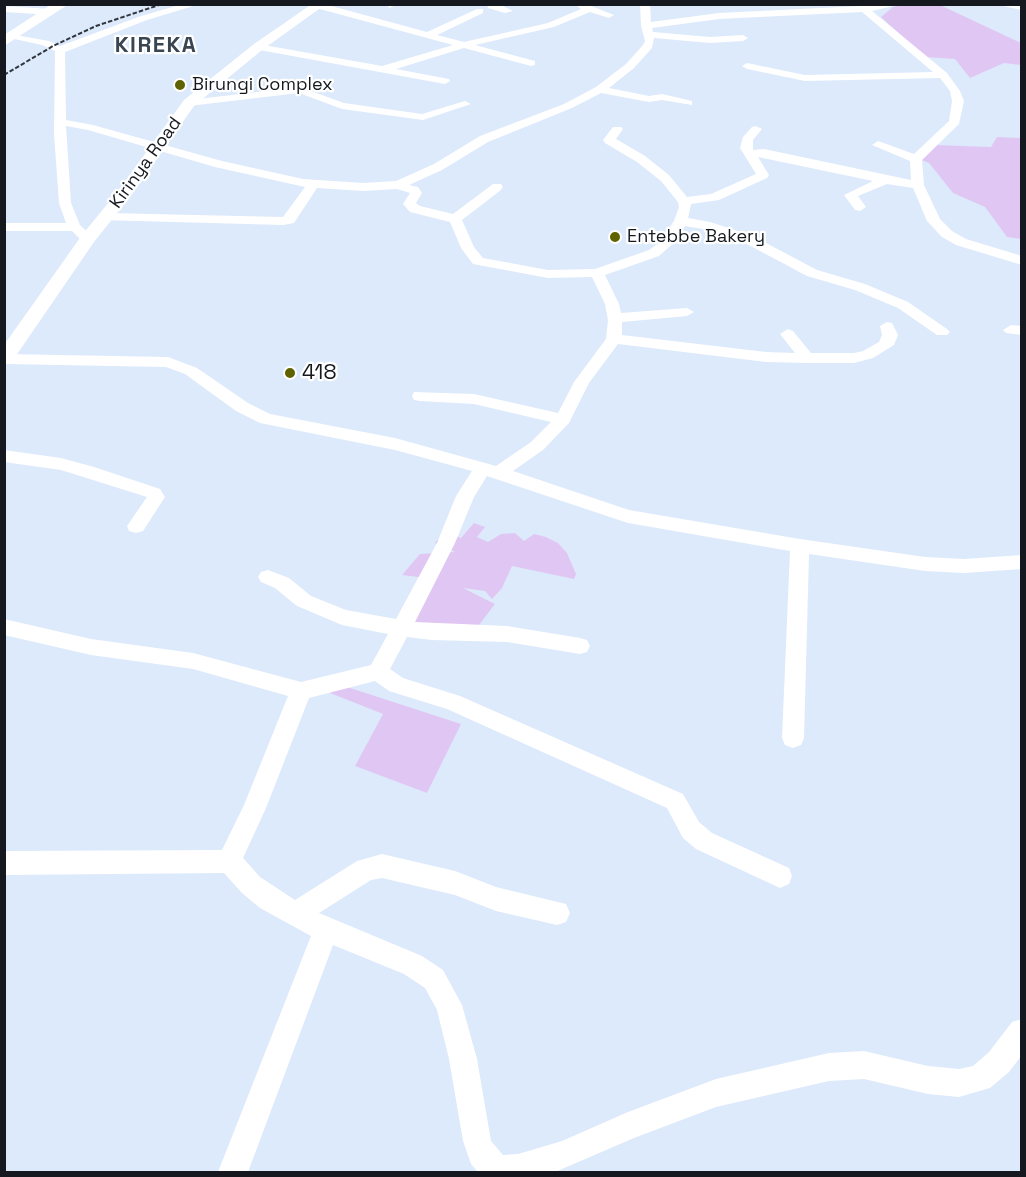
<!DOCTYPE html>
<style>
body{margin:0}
#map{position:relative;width:1026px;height:1177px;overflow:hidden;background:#ddeafb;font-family:"Space Grotesk",sans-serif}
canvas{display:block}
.frame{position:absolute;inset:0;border:6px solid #15191f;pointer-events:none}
</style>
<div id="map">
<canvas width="1026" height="1177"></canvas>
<div class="frame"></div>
</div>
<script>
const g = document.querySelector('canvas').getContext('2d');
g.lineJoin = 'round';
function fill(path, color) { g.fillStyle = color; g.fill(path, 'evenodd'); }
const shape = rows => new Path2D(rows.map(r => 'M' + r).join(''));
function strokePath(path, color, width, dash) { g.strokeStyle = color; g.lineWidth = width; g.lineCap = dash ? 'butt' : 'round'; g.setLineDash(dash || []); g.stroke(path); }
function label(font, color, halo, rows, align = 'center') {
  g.font = font + ' "Space Grotesk",sans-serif'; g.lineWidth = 4.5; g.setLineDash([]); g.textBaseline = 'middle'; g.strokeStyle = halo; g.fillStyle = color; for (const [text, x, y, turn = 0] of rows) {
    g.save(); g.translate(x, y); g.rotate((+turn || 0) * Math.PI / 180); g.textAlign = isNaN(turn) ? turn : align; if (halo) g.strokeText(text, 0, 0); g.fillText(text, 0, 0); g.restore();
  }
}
const green = shape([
 [903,5,940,5,1021,43,1021,65,1004,63,970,78,955,59,925,57,881,17,893,7],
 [997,137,1021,138,1021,239,1007,237,985,207,953,193,929,163,922,160,936,145,991,147],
 [474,523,485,527,477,537,488,542,501,534,515,533,524,541,534,534,546,537,558,543,567,553,576,574,574,579,512,566,502,588,492,599,485,591,463,588,495,604,473,633,413,625,426,578,402,575,420,554,455,552,435,543,445,532,461,538],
 [338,684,461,724,427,793,355,766,383,714,330,693]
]);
const minor = shape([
 [183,4,200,4,147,20,65,52,66,120,93,125,222,161,303,179,363,183,396,181,434,164,480,136,564,104,596,87,626,64,643,45,645,41,641,26,640,4,650,4,651,22,719,13,902,4,872,11,947,73,960,91,964,101,959,124,922,160,924,185,940,219,952,231,966,239,1022,256,1022,265,956,245,942,237,927,221,913,188,887,184,858,196,866,207,860,211,855,210,844,195,873,181,758,157,769,175,767,178,719,200,691,204,688,218,710,222,753,236,817,270,865,284,908,302,947,329,950,332,947,335,937,335,898,308,855,290,807,276,743,242,703,229,685,226,678,239,659,256,605,275,619,304,621,313,687,308,694,312,687,316,622,322,622,335,766,352,795,353,780,334,788,329,793,331,811,353,854,353,863,351,879,342,882,335,880,326,887,322,892,323,898,335,894,345,873,358,854,363,807,363,766,362,618,344,589,383,569,423,543,450,513,471,629,510,800,539,925,557,964,559,1022,555,1022,569,964,573,925,571,809,554,804,738,801,745,793,748,785,745,782,738,790,551,628,523,487,476,474,497,455,543,415,622,507,626,580,638,587,640,590,646,587,652,580,654,507,642,432,640,407,637,390,669,403,678,460,696,683,794,699,822,712,833,789,868,792,876,789,884,780,888,696,849,683,838,667,808,447,709,389,691,375,681,309,698,266,808,243,858,260,877,295,900,357,861,382,854,455,871,496,887,566,904,570,913,566,922,557,925,496,911,455,895,382,878,371,880,319,913,422,956,443,970,462,1005,477,1059,491,1141,503,1155,518,1154,562,1141,628,1112,716,1079,829,1053,864,1051,928,1066,959,1069,973,1066,989,1052,1012,1022,1022,1019,1022,1055,1009,1072,990,1088,959,1097,928,1094,864,1079,829,1081,716,1107,634,1138,555,1172,478,1172,471,1164,463,1141,449,1059,437,1010,425,988,404,974,333,945,248,1172,218,1172,311,936,260,908,242,893,224,873,4,875,4,851,222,850,244,805,288,696,193,669,91,655,4,635,4,619,91,639,193,653,301,682,371,665,388,634,342,625,297,606,275,588,261,582,258,577,261,572,268,570,289,578,311,596,346,610,396,619,437,543,456,496,472,471,395,450,260,423,236,411,185,374,166,367,5,364,4,354,168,357,197,368,248,403,270,414,395,438,496,466,531,442,551,422,474,404,420,401,414,400,412,396,414,392,474,394,558,413,574,382,606,339,608,320,605,304,592,277,548,278,473,264,461,248,450,222,410,212,403,204,410,193,397,189,363,191,317,188,294,223,283,225,101,220,99,217,101,214,106,213,283,217,305,187,215,167,88,130,66,126,71,203,80,225,95,239,93,242,83,242,72,231,4,231,4,223,66,223,59,203,54,134,55,51,42,45,10,38,10,34,49,41,60,46,141,16,183,4],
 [862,12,933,72,805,75,747,63,742,66,747,69,805,81,940,78,950,91,952,101,949,121,914,154,878,141,872,145,910,161,911,180,764,149,753,150,753,140,762,129,756,126,752,127,743,137,740,148,756,174,711,194,687,197,669,175,645,156,616,139,623,129,621,127,613,127,603,140,605,143,637,162,661,181,678,202,679,207,674,221,659,243,649,250,595,269,548,270,483,258,474,247,462,220,501,190,503,187,501,184,493,184,453,214,420,206,416,203,422,193,418,187,409,185,442,170,488,142,572,108,601,93,649,102,662,100,692,105,692,101,662,94,649,96,609,88,634,68,652,48,654,38,710,43,743,41,748,38,743,35,710,37,653,32,652,28,719,19,862,12],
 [315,4,324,4,427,32,477,9,483,9,483,13,437,35,464,42,548,23,581,9,574,4,586,4,614,15,609,18,590,12,554,27,475,45,535,61,535,65,531,66,464,48,396,69,449,79,450,81,445,84,254,49,254,45,258,44,382,66,453,45,316,8,315,4],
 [385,4,394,4,395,5,390,8,385,4],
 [487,4,499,4,513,11,505,13,488,8,487,4],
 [1002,4,1022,4,1022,10,1003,6,1002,4],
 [4,6,51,9,56,12,51,15,4,12,4,6],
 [300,87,344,103,422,114,465,101,471,104,423,120,342,109,299,93,189,106,183,103,189,100,300,87],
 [1011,325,1022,326,1022,335,1006,333,1003,330,1011,325],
 [4,450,61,458,94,467,160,489,165,497,143,531,136,533,129,531,127,526,147,497,61,470,4,462,4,450]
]);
const major = shape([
 [312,4,326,4,262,50,194,106,130,197,94,242,11,363,4,365,4,345,82,235,118,191,184,100,254,44,312,4]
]);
const highway = shape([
 [52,4,69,4,4,46,4,35,52,4]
]);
const rail = shape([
 [4,75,53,46,96,26,162,4]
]);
const markers = [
 [180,85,6,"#5e6300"],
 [615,237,6,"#5e6300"],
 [290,373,6,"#5e6300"]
];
const farPoinames = [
 ["Birungi Complex",192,85],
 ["Entebbe Bakery",627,237]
];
const farStreetnames = [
 ["Kirinya Road",146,163,-54]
];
const poiNames = [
 ["418",302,373]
];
const farDistrictnames = [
 ["KIREKA",156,46]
];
fill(green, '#e0c7f3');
fill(minor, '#fff');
fill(major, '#fff');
fill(highway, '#fff');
strokePath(rail, '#32373f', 2, [4.5, 2]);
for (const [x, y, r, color] of markers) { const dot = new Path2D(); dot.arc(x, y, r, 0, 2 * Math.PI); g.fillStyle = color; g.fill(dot); strokePath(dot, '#fff', 2); }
label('18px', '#15191f', '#fff', farPoinames, 'left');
label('18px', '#15191f', '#fff', farStreetnames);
label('21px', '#15191f', '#fff', poiNames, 'left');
g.letterSpacing = '1.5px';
label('bold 22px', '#3a4552', '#fff', farDistrictnames);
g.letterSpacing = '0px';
</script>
